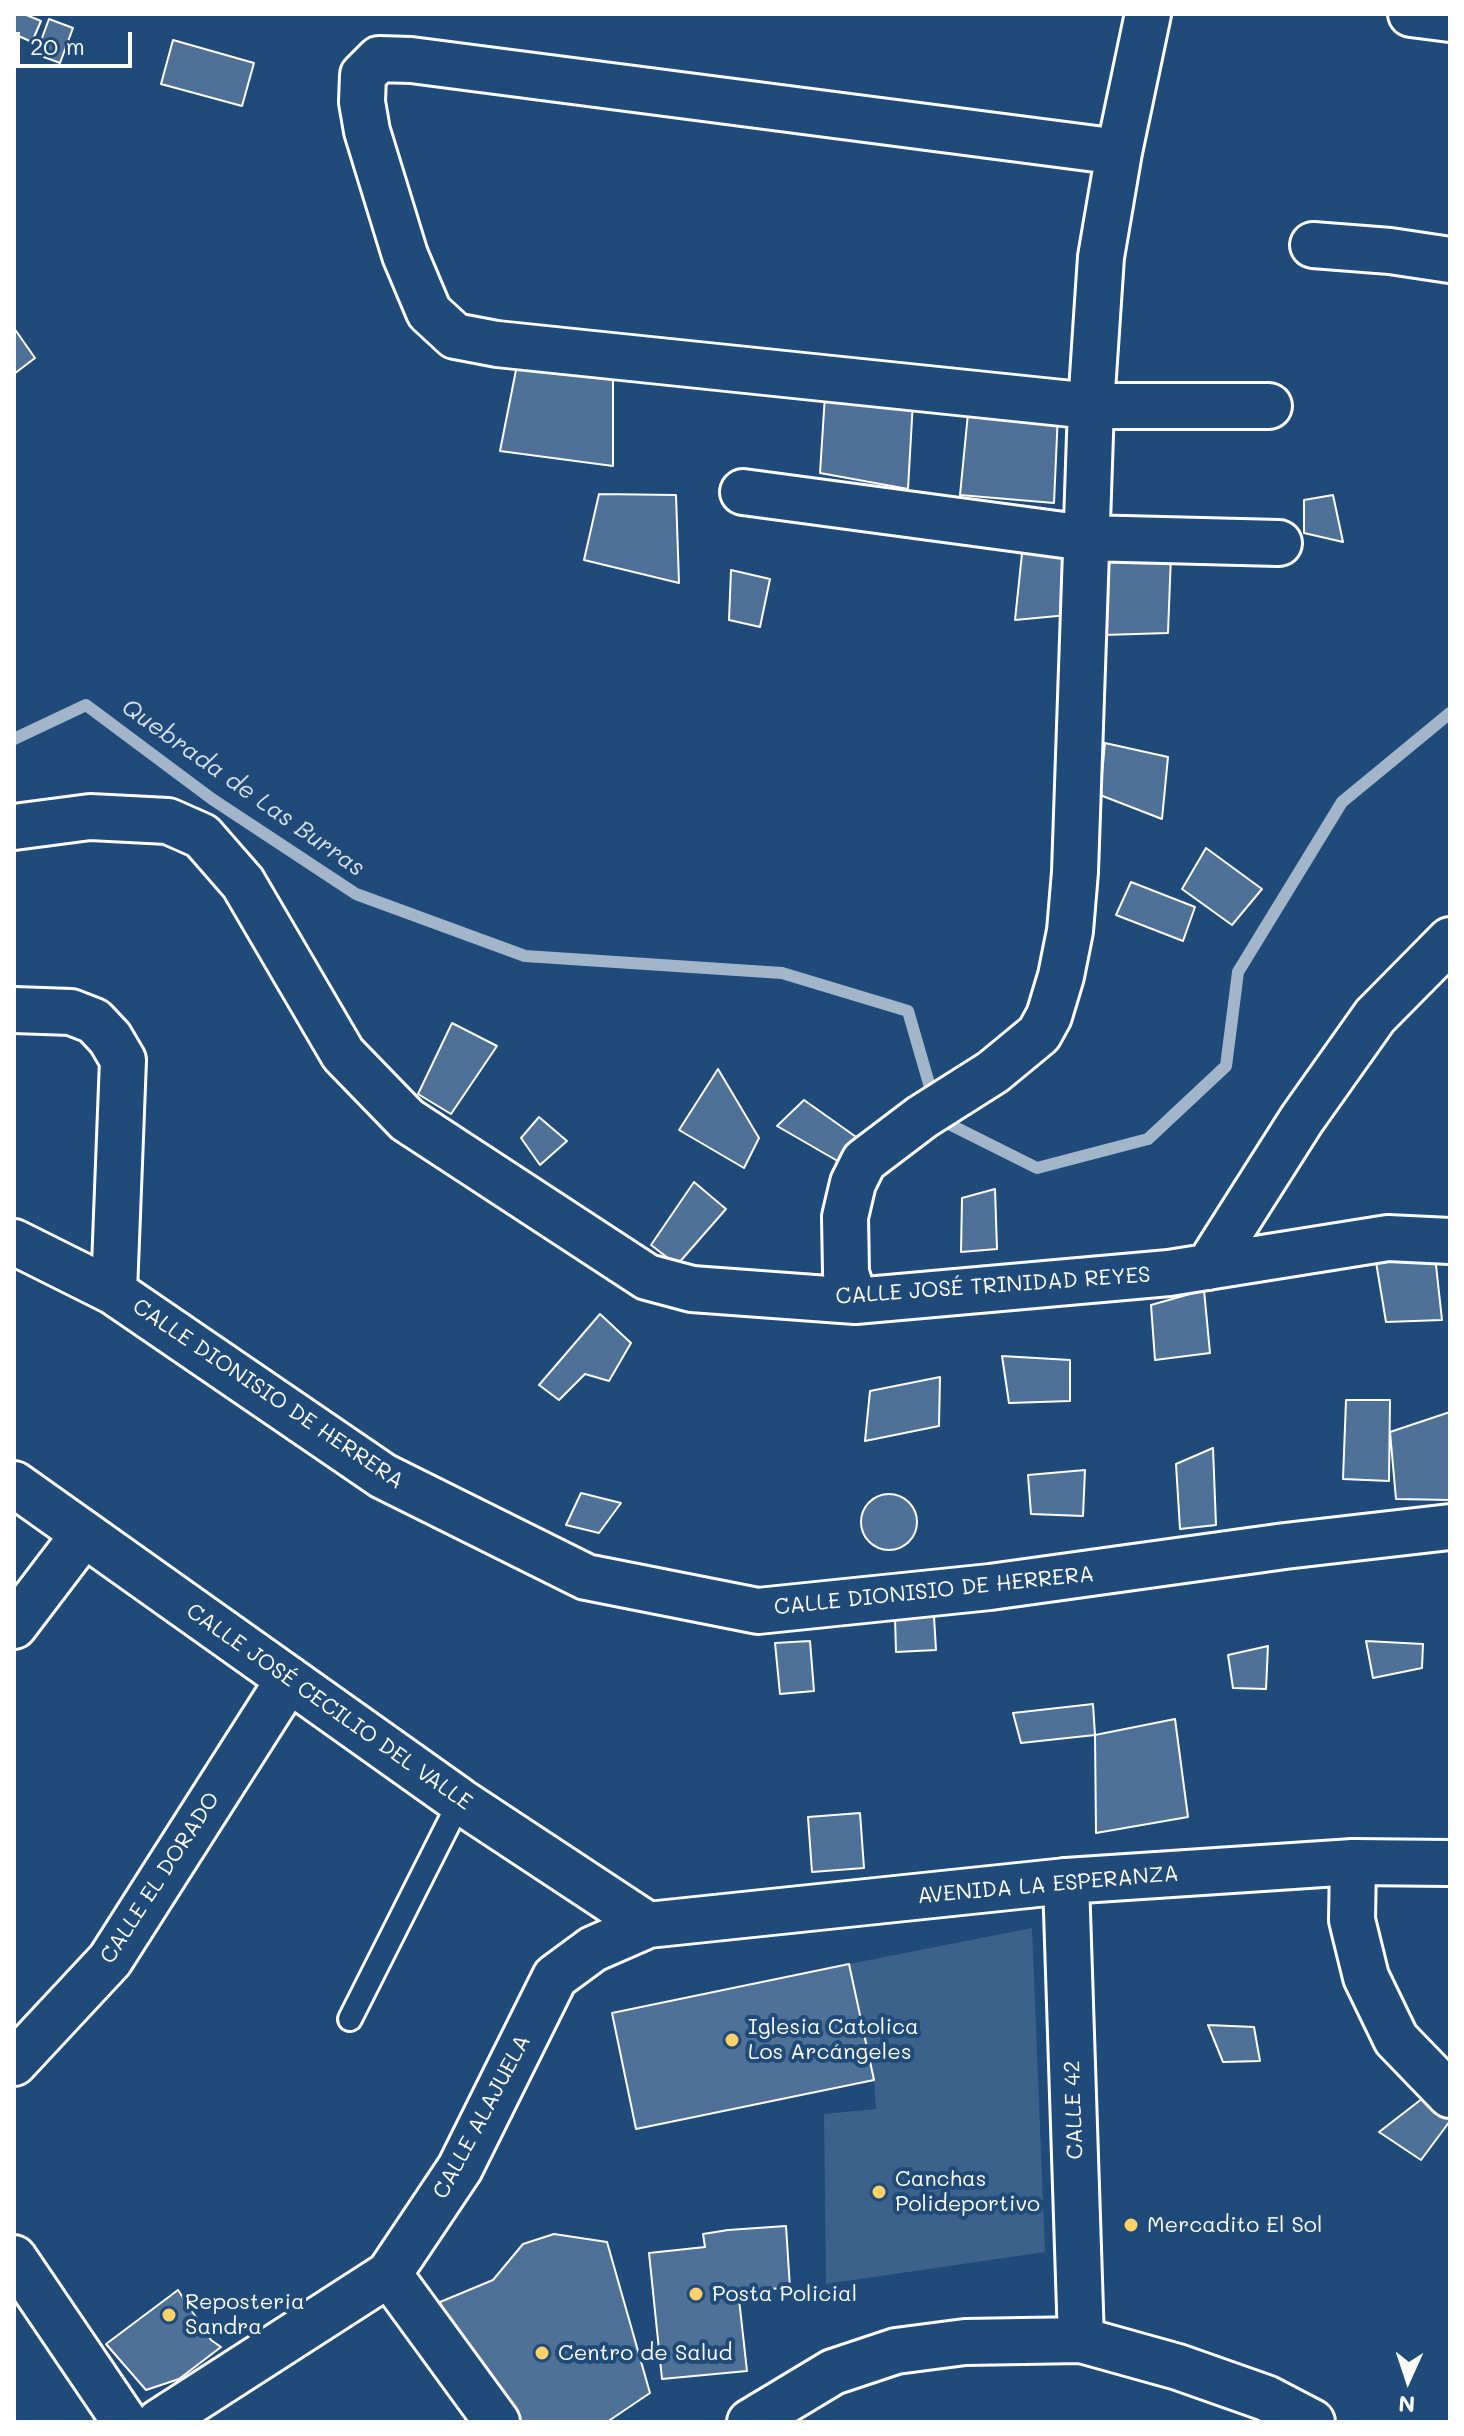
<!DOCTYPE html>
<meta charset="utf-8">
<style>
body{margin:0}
#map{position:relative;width:1464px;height:2436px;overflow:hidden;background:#1f4a7a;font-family:Mali,sans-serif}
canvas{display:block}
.frame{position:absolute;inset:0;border:16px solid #fff;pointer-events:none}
.north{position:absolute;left:1368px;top:2340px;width:80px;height:80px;-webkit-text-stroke:6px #1f4a7a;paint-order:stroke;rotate:183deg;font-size:22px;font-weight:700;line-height:32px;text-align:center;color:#fff}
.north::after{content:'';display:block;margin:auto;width:28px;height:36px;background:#fff;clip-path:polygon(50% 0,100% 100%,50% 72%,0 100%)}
.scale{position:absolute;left:16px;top:32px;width:116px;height:36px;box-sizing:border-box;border:4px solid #fff;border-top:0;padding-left:10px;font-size:24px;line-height:28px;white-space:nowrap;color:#fff;-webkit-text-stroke:6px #1f4a7a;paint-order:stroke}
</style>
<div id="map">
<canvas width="1464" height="2436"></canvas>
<div class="frame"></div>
<div class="north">N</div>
<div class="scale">20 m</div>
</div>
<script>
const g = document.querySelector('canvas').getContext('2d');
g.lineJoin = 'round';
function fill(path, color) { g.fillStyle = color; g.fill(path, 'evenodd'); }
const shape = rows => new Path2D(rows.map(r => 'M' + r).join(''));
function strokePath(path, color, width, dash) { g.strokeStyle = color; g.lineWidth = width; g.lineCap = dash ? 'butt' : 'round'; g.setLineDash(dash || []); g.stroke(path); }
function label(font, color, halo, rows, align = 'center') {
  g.font = font + ' Mali,sans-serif'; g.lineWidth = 8; g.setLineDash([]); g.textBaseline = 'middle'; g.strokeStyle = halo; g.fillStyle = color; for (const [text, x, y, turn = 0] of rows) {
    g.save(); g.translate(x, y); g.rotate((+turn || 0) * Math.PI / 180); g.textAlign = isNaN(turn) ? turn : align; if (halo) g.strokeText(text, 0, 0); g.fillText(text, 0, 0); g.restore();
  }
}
const green = shape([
 [1032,1928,1045,2252,826,2284,824,2114,876,2109,874,2080,849,1964]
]);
const stream = shape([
 [14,739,86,705,212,799,356,894,525,956,782,973,908,1011,934,1101],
 [939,1119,1037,1168,1148,1139,1226,1066,1238,972,1342,802,1450,713]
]);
const building = shape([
 [15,14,24,14,41,21,32,42,14,34,15,14],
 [49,19,73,28,60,63,36,54,49,19],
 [173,40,254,63,242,106,161,84,173,40],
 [14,328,35,358,14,374,14,328],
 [613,367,613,466,500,451,516,370,613,367],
 [825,395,913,401,908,489,820,473,825,395],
 [969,403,1058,413,1054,503,960,495,969,403],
 [599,494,676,495,679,583,584,560,599,494],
 [1333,495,1343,542,1304,533,1304,500,1333,495],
 [1023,544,1071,558,1068,615,1015,620,1023,544],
 [1107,551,1171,555,1168,633,1103,635,1107,551],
 [731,570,770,579,760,627,729,620,731,570],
 [1105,743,1168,757,1162,819,1100,795,1105,743],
 [1206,848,1262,889,1232,925,1182,889,1206,848],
 [1131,882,1195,907,1183,941,1116,915,1131,882],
 [452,1023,497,1046,451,1114,418,1094,452,1023],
 [718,1069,759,1138,744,1168,679,1130,718,1069],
 [804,1100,859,1139,848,1167,777,1126,804,1100],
 [539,1117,567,1141,540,1165,521,1138,539,1117],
 [694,1182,726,1209,677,1265,651,1245,694,1182],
 [995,1189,997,1249,961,1252,962,1198,995,1189],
 [1435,1256,1442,1320,1386,1322,1376,1262,1435,1256],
 [1204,1290,1210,1353,1155,1360,1151,1305,1204,1290],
 [600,1314,631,1343,609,1381,585,1374,559,1400,539,1385,600,1314],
 [1002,1356,1070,1360,1070,1401,1009,1403,1002,1356],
 [940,1377,939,1426,865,1441,870,1391,940,1377],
 [1346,1400,1390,1400,1389,1481,1343,1479,1346,1400],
 [1450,1412,1450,1500,1396,1499,1390,1432,1450,1412],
 [1213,1448,1216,1525,1180,1529,1176,1464,1213,1448],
 [1085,1470,1083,1516,1031,1514,1028,1475,1085,1470],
 [581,1493,621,1503,599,1533,566,1525,581,1493],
 '861 1522a28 28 0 1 1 56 0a28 28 0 1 1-56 0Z',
 [934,1616,936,1650,896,1652,895,1618,934,1616],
 [810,1641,814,1691,780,1694,775,1643,810,1641],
 [1366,1641,1423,1644,1422,1668,1373,1678,1366,1641],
 [1268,1646,1266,1689,1233,1688,1228,1655,1268,1646],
 [1093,1704,1095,1735,1021,1743,1013,1713,1093,1704],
 [1175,1719,1188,1817,1096,1833,1095,1735,1175,1719],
 [860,1813,864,1868,812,1872,808,1817,860,1813],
 [849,1964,874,2080,636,2129,612,2013,849,1964],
 [1208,2025,1254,2027,1260,2061,1223,2062,1208,2025],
 [1423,2098,1450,2109,1450,2121,1421,2160,1379,2132,1423,2098],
 [786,2226,790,2288,738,2290,747,2371,662,2379,649,2253,705,2247,703,2234,728,2230,786,2226],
 [554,2234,607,2242,650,2393,607,2422,497,2422,416,2312,493,2280,523,2244,554,2234],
 [178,2290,211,2340,221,2347,179,2379,146,2390,106,2344,178,2290]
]);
const service = shape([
 [350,2019,460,1801]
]);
const minor = shape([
 [1411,14,1450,19],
 [1119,152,411,60,379,59,363,75,362,102,367,131,405,255,429,312,455,336,497,344,1091,406,1269,406],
 [1313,245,1390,251,1450,260],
 [743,492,1086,538,1279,543],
 [14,827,90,817,168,821,202,836,243,883,343,1054,407,1120,647,1277,692,1289,855,1301,1169,1273,1388,1238,1450,1241],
 [14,1010,71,1012,94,1021,110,1038,123,1060,114,1292,14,1242],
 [1208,1267,1302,1119,1375,1016,1450,940],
 [114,1292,383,1476,586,1577,758,1611,990,1587,1285,1546,1450,1527],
 [855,1301,846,1273,845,1217,853,1183,864,1161,922,1117,993,1072,1039,1034,1049,1016,1061,976,1070,931,1075,872,1091,406,1101,257,1119,152,1148,14],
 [14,1484,460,1801,648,1925],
 [14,1626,84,1534],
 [1353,1862,1352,1920,1366,1977,1396,2039,1450,2095],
 [14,2063,110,1960,289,1679],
 [14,2258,125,2422],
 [389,2274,497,2422],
 [159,2422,389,2274,460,2168,555,1977,593,1949,648,1925,1066,1881]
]);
const tertiary = shape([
 [1081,2340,1066,1881,1353,1862,1450,1863],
 [750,2422,833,2372,896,2351,965,2342,1081,2340,1178,2367,1266,2398,1312,2422]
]);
const markers = [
 [732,2040,8,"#ffd166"],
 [879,2192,8,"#ffd166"],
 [1131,2225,8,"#ffd166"],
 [696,2294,8,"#ffd166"],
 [169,2315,8,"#ffd166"],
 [542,2353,8,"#ffd166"]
];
const streetNames = [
 ["CALLE JOSÉ TRINIDAD REYES",993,1286,-4],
 ["CALLE DIONISIO DE HERRERA",268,1394,34],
 ["CALLE DIONISIO DE HERRERA",934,1591,-6],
 ["CALLE JOSÉ CECILIO DEL VALLE",329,1707,35],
 ["CALLE EL DORADO",160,1878,-57],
 ["AVENIDA LA ESPERANZA",1048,1885,-5],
 ["CALLE 42",1074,2110,-92],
 ["CALLE ALAJUELA",482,2117,-62]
];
const poiNames = [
 ["Iglesia Catolica",748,2027],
 ["Los Arcángeles",748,2052],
 ["Canchas",895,2179],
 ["Polideportivo",895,2204],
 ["Mercadito El Sol",1147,2225],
 ["Posta Policial",712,2294],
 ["Reposteria",185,2302],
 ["Sandra",185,2327],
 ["Centro de Salud",558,2353]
];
const waterNames = [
 ["Quebrada de Las Burras",243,788,35]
];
fill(green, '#3c618b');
strokePath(stream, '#a3b5c8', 12);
fill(building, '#507197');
strokePath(building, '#fff', 2);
strokePath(service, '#fff', 28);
strokePath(minor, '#fff', 50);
strokePath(tertiary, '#fff', 50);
strokePath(service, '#1f4a7a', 22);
strokePath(minor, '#1f4a7a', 44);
strokePath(tertiary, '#1f4a7a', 44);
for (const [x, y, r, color] of markers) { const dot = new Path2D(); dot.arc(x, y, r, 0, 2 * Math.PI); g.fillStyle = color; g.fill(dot); strokePath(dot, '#1f4a7a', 3); }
label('22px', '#fff', '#1f4a7a', streetNames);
label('22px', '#fff', '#1f4a7a', poiNames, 'left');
label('italic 24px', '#d8e0e8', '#1f4a7a', waterNames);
</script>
